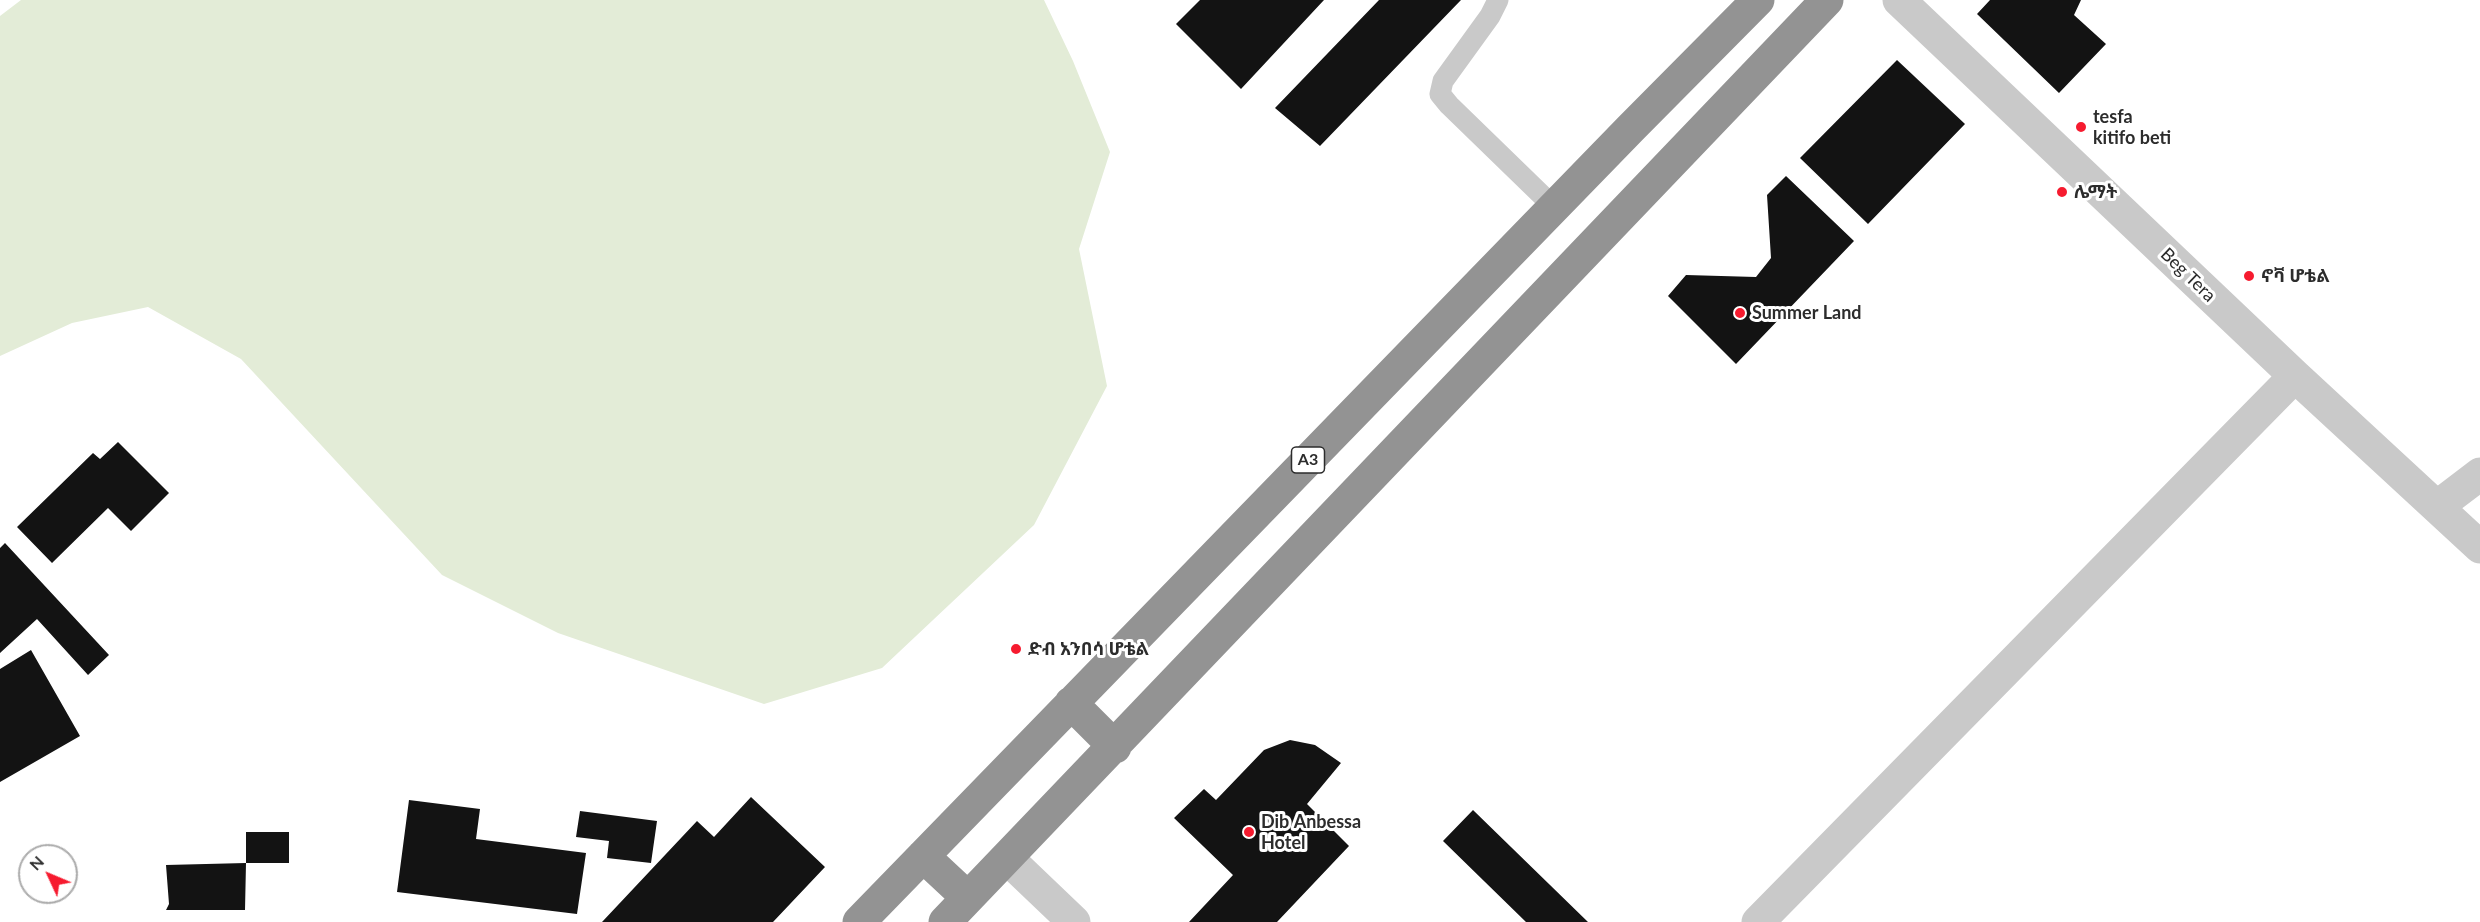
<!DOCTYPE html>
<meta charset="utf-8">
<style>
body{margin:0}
#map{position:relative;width:2480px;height:922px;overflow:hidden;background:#fff;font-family:Lato,sans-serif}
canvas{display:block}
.north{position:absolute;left:18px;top:844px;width:60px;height:60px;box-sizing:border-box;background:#fff;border:2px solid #ababab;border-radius:50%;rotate:314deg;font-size:16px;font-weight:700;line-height:24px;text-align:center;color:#2c2c2c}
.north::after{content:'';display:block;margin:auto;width:21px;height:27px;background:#f61b2f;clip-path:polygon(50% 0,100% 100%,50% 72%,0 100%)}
</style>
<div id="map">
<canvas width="2480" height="922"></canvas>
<div class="north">N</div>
</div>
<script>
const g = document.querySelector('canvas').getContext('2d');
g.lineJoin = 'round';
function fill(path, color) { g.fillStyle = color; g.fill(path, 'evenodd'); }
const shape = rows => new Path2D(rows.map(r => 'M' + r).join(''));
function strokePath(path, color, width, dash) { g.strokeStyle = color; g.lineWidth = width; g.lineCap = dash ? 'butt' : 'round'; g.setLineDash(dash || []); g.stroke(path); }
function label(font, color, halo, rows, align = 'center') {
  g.font = font + ' Lato,"Noto Sans Ethiopic",sans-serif'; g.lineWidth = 6; g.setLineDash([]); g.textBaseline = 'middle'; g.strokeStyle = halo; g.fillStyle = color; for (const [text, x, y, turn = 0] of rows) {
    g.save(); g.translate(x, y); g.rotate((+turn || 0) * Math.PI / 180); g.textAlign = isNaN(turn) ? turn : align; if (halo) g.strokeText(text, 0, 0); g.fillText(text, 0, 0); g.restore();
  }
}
const green = shape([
 [21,0,1044,0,1073,61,1110,152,1079,249,1107,386,1034,525,882,668,764,704,558,633,442,575,241,359,148,307,72,323,0,356,0,16]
]);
const building = shape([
 [1200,0,1324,0,1241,89,1176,24],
 [1379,0,1461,0,1320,146,1275,108],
 [1990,0,2081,0,2074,15,2106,44,2059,93,1977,14],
 [1897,60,1965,124,1868,224,1800,158],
 [1786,176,1854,241,1736,364,1668,296,1686,275,1756,277,1771,258,1767,195],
 [118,442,169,493,131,531,108,508,52,563,17,527,93,453,100,459],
 [5,543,109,655,88,675,37,619,0,653,0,548],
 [31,650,80,736,0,782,0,669],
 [1290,740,1315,745,1341,763,1307,804,1349,846,1277,922,1189,922,1233,875,1174,818,1204,789,1216,800,1264,750],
 [751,797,825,867,773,922,602,922,697,821,714,837],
 [409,800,480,809,476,839,586,853,577,914,397,892],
 [1473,810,1588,922,1526,922,1443,841],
 [580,811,657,821,651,863,607,858,609,841,576,837],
 [246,832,289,832,289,863,246,863],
 [246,863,245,910,166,910,169,904,166,865]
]);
const lane = shape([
 [1498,0,1490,16,1443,81,1440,94,1449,105,1554,207]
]);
const street = shape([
 [1899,0,2295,376,2480,547],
 [2438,506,2480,474],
 [1007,858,1074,922],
 [1758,922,2295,376]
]);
const highway = shape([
 [1071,703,1115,747],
 [923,856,968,898],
 [859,922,1631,128,1758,0],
 [945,922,1827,0]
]);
const markers = [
 [2081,127,6,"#f61b2f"],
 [2062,192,6,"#f61b2f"],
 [2249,276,6,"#f61b2f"],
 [1740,313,6,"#f61b2f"],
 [1016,649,6,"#f61b2f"],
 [1249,832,6,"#f61b2f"]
];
const shields = [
 [1308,460,33]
];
const shieldNames = [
 ["A3",1308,460]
];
const poiNames = [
 ["tesfa",2093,117],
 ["kitifo beti",2093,138],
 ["ሌማት",2074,192],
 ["ኖቫ ሆቴል",2261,276],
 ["Summer Land",1752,313],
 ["ድብ አንበሳ ሆቴል",1028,649],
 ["Dib Anbessa",1261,822],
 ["Hotel",1261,843]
];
const streetNames = [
 ["Beg Tera",2188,275,44]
];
fill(green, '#e3ecd7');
fill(building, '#131313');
strokePath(lane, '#c9c9c9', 21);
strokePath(street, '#c9c9c9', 33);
strokePath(highway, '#939393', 33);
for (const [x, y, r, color] of markers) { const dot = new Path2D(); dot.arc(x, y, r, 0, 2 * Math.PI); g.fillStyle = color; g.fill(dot); strokePath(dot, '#fff', 2); }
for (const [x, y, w] of shields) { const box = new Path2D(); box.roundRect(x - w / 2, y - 13, w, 26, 4.5); g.fillStyle = '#fff'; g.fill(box); strokePath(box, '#2c2c2c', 1.5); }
label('bold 16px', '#2c2c2c', null, shieldNames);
label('bold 18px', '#2c2c2c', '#fff', poiNames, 'left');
label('18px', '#2c2c2c', '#fff', streetNames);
</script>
